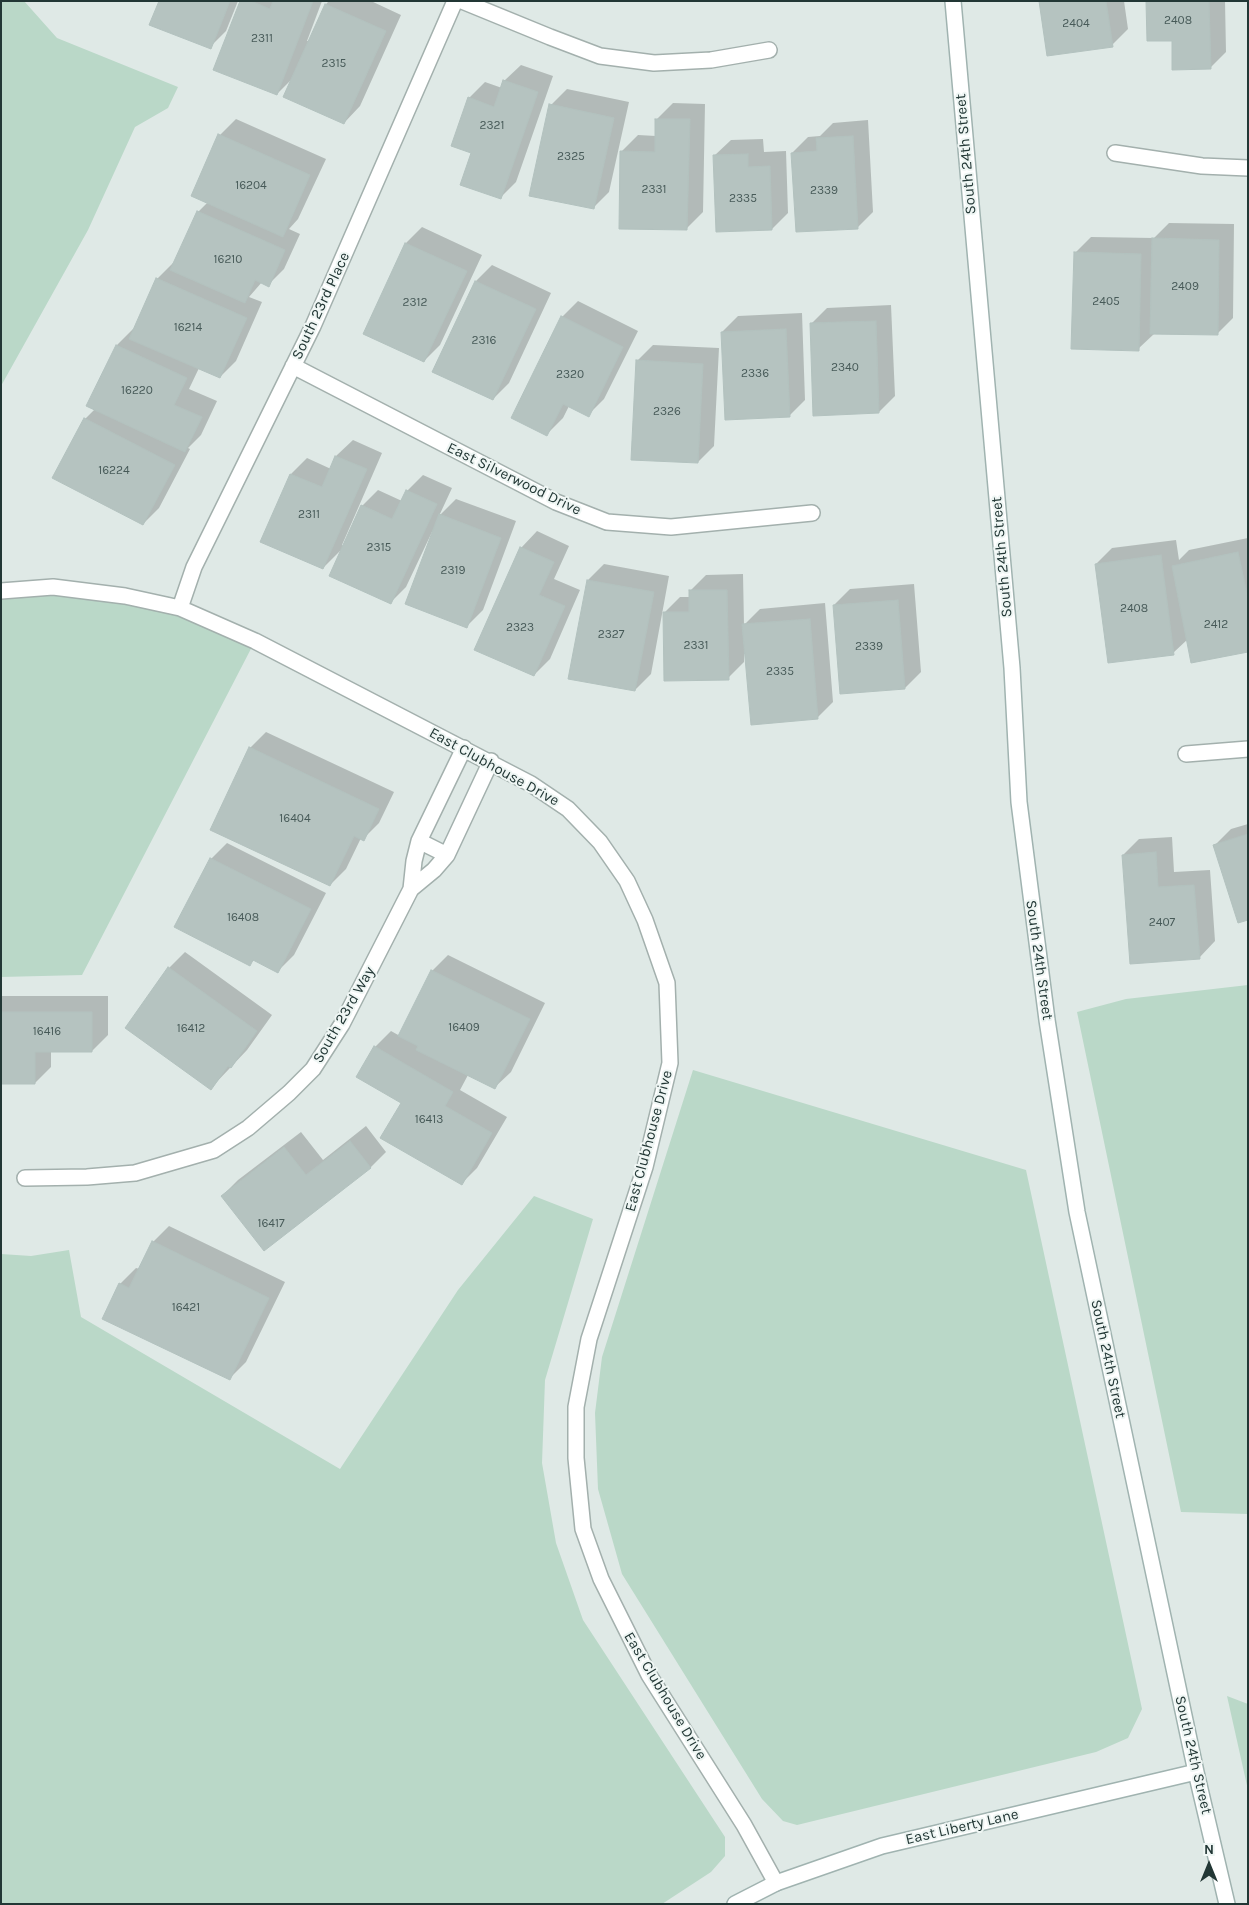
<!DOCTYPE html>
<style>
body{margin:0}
#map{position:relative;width:1249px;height:1905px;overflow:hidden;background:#dfe9e6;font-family:Karla,sans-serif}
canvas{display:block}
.frame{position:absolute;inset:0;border:2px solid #223735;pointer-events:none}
.north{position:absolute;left:1184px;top:1840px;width:50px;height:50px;-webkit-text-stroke:4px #eff6f4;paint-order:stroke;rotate:0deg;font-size:14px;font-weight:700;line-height:20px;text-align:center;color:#223735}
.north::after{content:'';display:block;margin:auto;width:18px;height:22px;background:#223735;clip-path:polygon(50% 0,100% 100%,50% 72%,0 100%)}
</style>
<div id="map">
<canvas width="1249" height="1905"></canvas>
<div class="frame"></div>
<div class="north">N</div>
</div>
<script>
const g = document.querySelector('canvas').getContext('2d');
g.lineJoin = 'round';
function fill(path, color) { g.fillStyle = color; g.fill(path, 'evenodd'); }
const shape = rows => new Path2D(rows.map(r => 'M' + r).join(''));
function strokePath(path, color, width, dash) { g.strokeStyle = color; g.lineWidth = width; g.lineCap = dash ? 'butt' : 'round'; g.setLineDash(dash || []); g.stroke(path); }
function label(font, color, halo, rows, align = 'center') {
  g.font = font + ' Karla,sans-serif'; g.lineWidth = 4; g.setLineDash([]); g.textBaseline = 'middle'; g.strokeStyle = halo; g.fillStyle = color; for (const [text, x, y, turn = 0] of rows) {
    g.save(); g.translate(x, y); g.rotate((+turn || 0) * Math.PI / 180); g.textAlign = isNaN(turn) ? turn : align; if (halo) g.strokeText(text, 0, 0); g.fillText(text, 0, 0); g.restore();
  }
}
const green = shape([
 [1,1,24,1,57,38,178,87,168,108,135,127,88,230,1,386],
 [1,591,125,596,255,641,82,975,1,977],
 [1248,985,1248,1514,1181,1512,1077,1012,1126,999],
 [693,1070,1026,1170,1142,1709,1128,1738,1096,1752,797,1825,783,1821,762,1799,622,1574,598,1489,595,1413,602,1357],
 [534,1196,593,1219,545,1380,542,1463,556,1543,583,1620,725,1837,725,1856,711,1872,662,1904,1,1904,1,1254,31,1256,69,1250,81,1317,340,1469,458,1290],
 [1227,1696,1248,1704,1248,1790]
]);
const shadow = shape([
 [160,1,238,1,226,31,210,47],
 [241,1,322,1,307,41,309,41,326,4,329,1,371,1,401,15,360,106,344,123,293,78,277,94],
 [1040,1,1124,1,1128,29,1112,45],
 [1147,1,1225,1,1226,52,1210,68,1173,40],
 [521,65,553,76,516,182,500,198,473,152,469,98,485,82,502,88,504,81],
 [567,89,629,102,609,192,593,208,551,105],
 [673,103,705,104,703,212,687,228,622,151,638,135,656,136,657,119],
 [236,119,326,159,298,219,289,229,300,234,284,269,268,285,262,282,249,297,262,302,236,361,220,377,199,368,189,389,217,401,201,435,188,448,190,449,159,508,143,524,85,419,95,409,117,345,133,329,134,330,157,279,173,263,174,264,198,212,208,202,220,135],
 [868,120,873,212,857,228,792,153,808,137,820,136,833,123],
 [763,139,764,152,786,151,788,213,772,229,714,156,731,140],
 [1169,223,1234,224,1233,318,1217,334,1155,333,1138,349,1075,253,1091,237,1154,238],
 [422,227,482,255,440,345,424,361,364,334,406,243],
 [492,265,551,293,509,383,493,399,434,372,476,281],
 [578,301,638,331,604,399,588,415,569,406,563,418,547,434,562,317],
 [891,305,895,396,879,412,811,324,827,308],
 [802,313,805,400,789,416,722,332,738,316],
 [653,345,719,348,714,446,698,462,637,361],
 [353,440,382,453,342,545,344,546,362,506,378,490,402,501,407,491,423,475,452,488,439,516,456,499,516,521,483,610,467,626,434,533,432,532,406,587,390,603,343,548,323,568,262,541,291,474,307,458,331,469,336,456],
 [537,531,569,546,554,579,580,590,550,659,534,675,521,548],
 [1248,538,1248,651,1188,639,1173,653,1096,564,1112,548,1176,540,1179,560,1189,550],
 [604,564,669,576,651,674,635,690,588,580],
 [743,574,744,625,760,609,825,603,833,702,817,718,746,654,744,654,744,662,728,678,664,613,680,597,690,597,690,591,706,575],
 [914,584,921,672,905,688,834,605,850,589],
 [266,732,394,792,379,823,363,839,361,838,346,869,330,885,250,748],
 [1248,824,1248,919,1215,845,1231,829],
 [1172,837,1174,872,1210,870,1215,941,1199,958,1123,855,1139,839],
 [227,843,326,893,294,955,278,971,255,959,250,964,211,859],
 [185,952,272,1015,247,1050,211,1088,169,968],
 [448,955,545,1003,511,1072,494,1088,468,1075,460,1090,507,1117,477,1168,461,1184,402,1102,375,1047,391,1031,400,1036,432,971],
 [1,996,108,996,108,1035,92,1051,51,1051,51,1067,35,1083,1,1083],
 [366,1126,386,1152,370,1168,222,1196,238,1180,301,1132,323,1160],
 [169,1226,285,1282,246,1362,230,1378,104,1318,120,1284,136,1268,140,1269,153,1242]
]);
const building = shape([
 [159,1,230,1,211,49,149,25,159,1],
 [240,1,251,1,270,9,273,1,313,1,277,95,213,70,240,1],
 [1039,1,1106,1,1113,47,1047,56,1039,1],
 [1146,1,1209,1,1211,69,1172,70,1172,41,1147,41,1146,1],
 [325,4,386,31,344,124,283,97,325,4],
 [503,80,538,92,501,199,460,185,471,153,451,146,468,97,494,107,503,80],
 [549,104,614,118,594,209,529,196,549,104],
 [655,119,690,119,687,230,619,229,620,151,655,152,655,119],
 [218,134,310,175,283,237,191,196,218,134],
 [853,136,858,229,796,232,791,153,817,151,816,138,853,136],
 [748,154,748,167,770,166,772,230,716,232,713,155,748,154],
 [197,211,285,250,269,287,255,280,245,303,170,270,197,211],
 [1152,238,1219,240,1218,335,1150,334,1152,238],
 [405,243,467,271,424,362,363,334,405,243],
 [1074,252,1141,254,1139,351,1071,349,1074,252],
 [156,278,247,318,220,378,129,339,156,278],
 [475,281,536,309,493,400,432,372,475,281],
 [561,316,623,347,589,417,563,404,547,436,511,418,561,316],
 [876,321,879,413,813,416,810,323,876,321],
 [786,329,790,417,725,420,721,332,786,329],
 [116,345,187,378,174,405,202,417,185,452,86,406,116,345],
 [636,360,703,364,698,463,631,460,636,360],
 [84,418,175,465,143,525,52,478,84,418],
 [335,456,367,469,323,569,260,542,290,474,322,487,335,456],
 [406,490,437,504,391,604,329,576,361,505,392,519,406,490],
 [439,514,501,538,467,628,405,604,439,514],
 [520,547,554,562,539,595,565,606,534,676,474,650,520,547],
 [1238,552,1248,598,1248,652,1191,663,1172,566,1238,552],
 [1161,555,1174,655,1108,663,1095,564,1161,555],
 [587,580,654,592,635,691,568,679,587,580],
 [689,590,727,590,729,680,664,681,663,612,689,612,689,590],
 [898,600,905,689,840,694,833,605,898,600],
 [810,619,818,719,751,725,742,624,810,619],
 [249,747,379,809,364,841,354,836,330,886,210,830,249,747],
 [1248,834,1248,920,1238,923,1213,845,1248,834],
 [1156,852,1158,887,1194,885,1200,959,1130,964,1122,855,1156,852],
 [210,858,311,909,278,973,253,960,250,966,174,927,210,858],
 [168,967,257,1031,231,1068,228,1066,211,1090,125,1028,168,967],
 [431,970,530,1019,495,1089,416,1050,418,1046,398,1036,431,970],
 [1,1012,92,1012,92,1052,35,1052,35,1084,1,1084,1,1012],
 [374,1046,453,1092,445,1106,492,1133,462,1185,380,1138,401,1103,356,1077,374,1046],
 [350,1141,371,1168,264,1251,221,1196,284,1147,306,1175,350,1141],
 [152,1241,269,1298,230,1380,102,1319,119,1283,129,1288,152,1241]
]);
const street = shape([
 [462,1,550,37,600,56,654,63,711,60,769,50],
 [1115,153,1202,166,1248,168],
 [293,366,556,502,607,522,671,527,812,513],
 [1,591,53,587,125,596,180,608,255,641,531,784,568,809,600,842,627,881,645,920,667,983,670,1063,645,1167,589,1339,576,1407,576,1458,583,1529,601,1579,649,1675,744,1825,776,1883],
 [180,608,194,567,313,326,455,1],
 [1186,754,1248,749],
 [419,841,447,855],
 [411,889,434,870,447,855,491,761],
 [25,1178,87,1177,135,1173,214,1150,248,1128,289,1093,313,1069,342,1024,411,889,414,861,419,841,464,748]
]);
const secondary = shape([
 [953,1,1012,668,1019,802,1047,1020,1077,1212,1196,1772,1227,1904],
 [735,1904,776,1883,882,1846,1196,1772]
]);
const numberNames = [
 ["2408",1178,21],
 ["2404",1076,24],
 ["2311",262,39],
 ["2315",334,64],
 ["2321",492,126],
 ["2325",571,157],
 ["16204",251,186],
 ["2331",654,190],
 ["2339",824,191],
 ["2335",743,199],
 ["16210",228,260],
 ["2409",1185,287],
 ["2405",1106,302],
 ["2312",415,303],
 ["16214",188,328],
 ["2316",484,341],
 ["2340",845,368],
 ["2336",755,374],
 ["2320",570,375],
 ["16220",137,391],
 ["2326",667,412],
 ["16224",114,471],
 ["2311",309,515],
 ["2315",379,548],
 ["2319",453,571],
 ["2408",1134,609],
 ["2412",1216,625],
 ["2323",520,628],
 ["2327",611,635],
 ["2331",696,646],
 ["2339",869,647],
 ["2335",780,672],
 ["16404",295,819],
 ["16408",243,918],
 ["2407",1162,923],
 ["16409",464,1028],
 ["16412",191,1029],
 ["16416",47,1032],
 ["16413",429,1120],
 ["16417",271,1224],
 ["16421",186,1308]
];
const streetNames = [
 ["South 24th Street",966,154,-95],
 ["South 23rd Place",321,306,-65],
 ["East Silverwood Drive",514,479,26],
 ["South 24th Street",1002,557,-95],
 ["East Clubhouse Drive",494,767,29],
 ["South 24th Street",1039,960,82],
 ["South 23rd Way",344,1015,-60],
 ["East Clubhouse Drive",649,1141,-75],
 ["South 24th Street",1108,1359,78],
 ["East Clubhouse Drive",665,1696,59],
 ["South 24th Street",1193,1755,77],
 ["East Liberty Lane",962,1827,-13]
];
fill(green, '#bad8c8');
fill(shadow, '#0003');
fill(building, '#b5c3c0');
strokePath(building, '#b2c1be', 1);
strokePath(street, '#a3b0ad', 18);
strokePath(secondary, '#a0b3b0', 18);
strokePath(street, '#fff', 15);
strokePath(secondary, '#fff', 15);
label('12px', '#475a58', null, numberNames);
label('15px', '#223735', '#eff6f4', streetNames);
</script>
